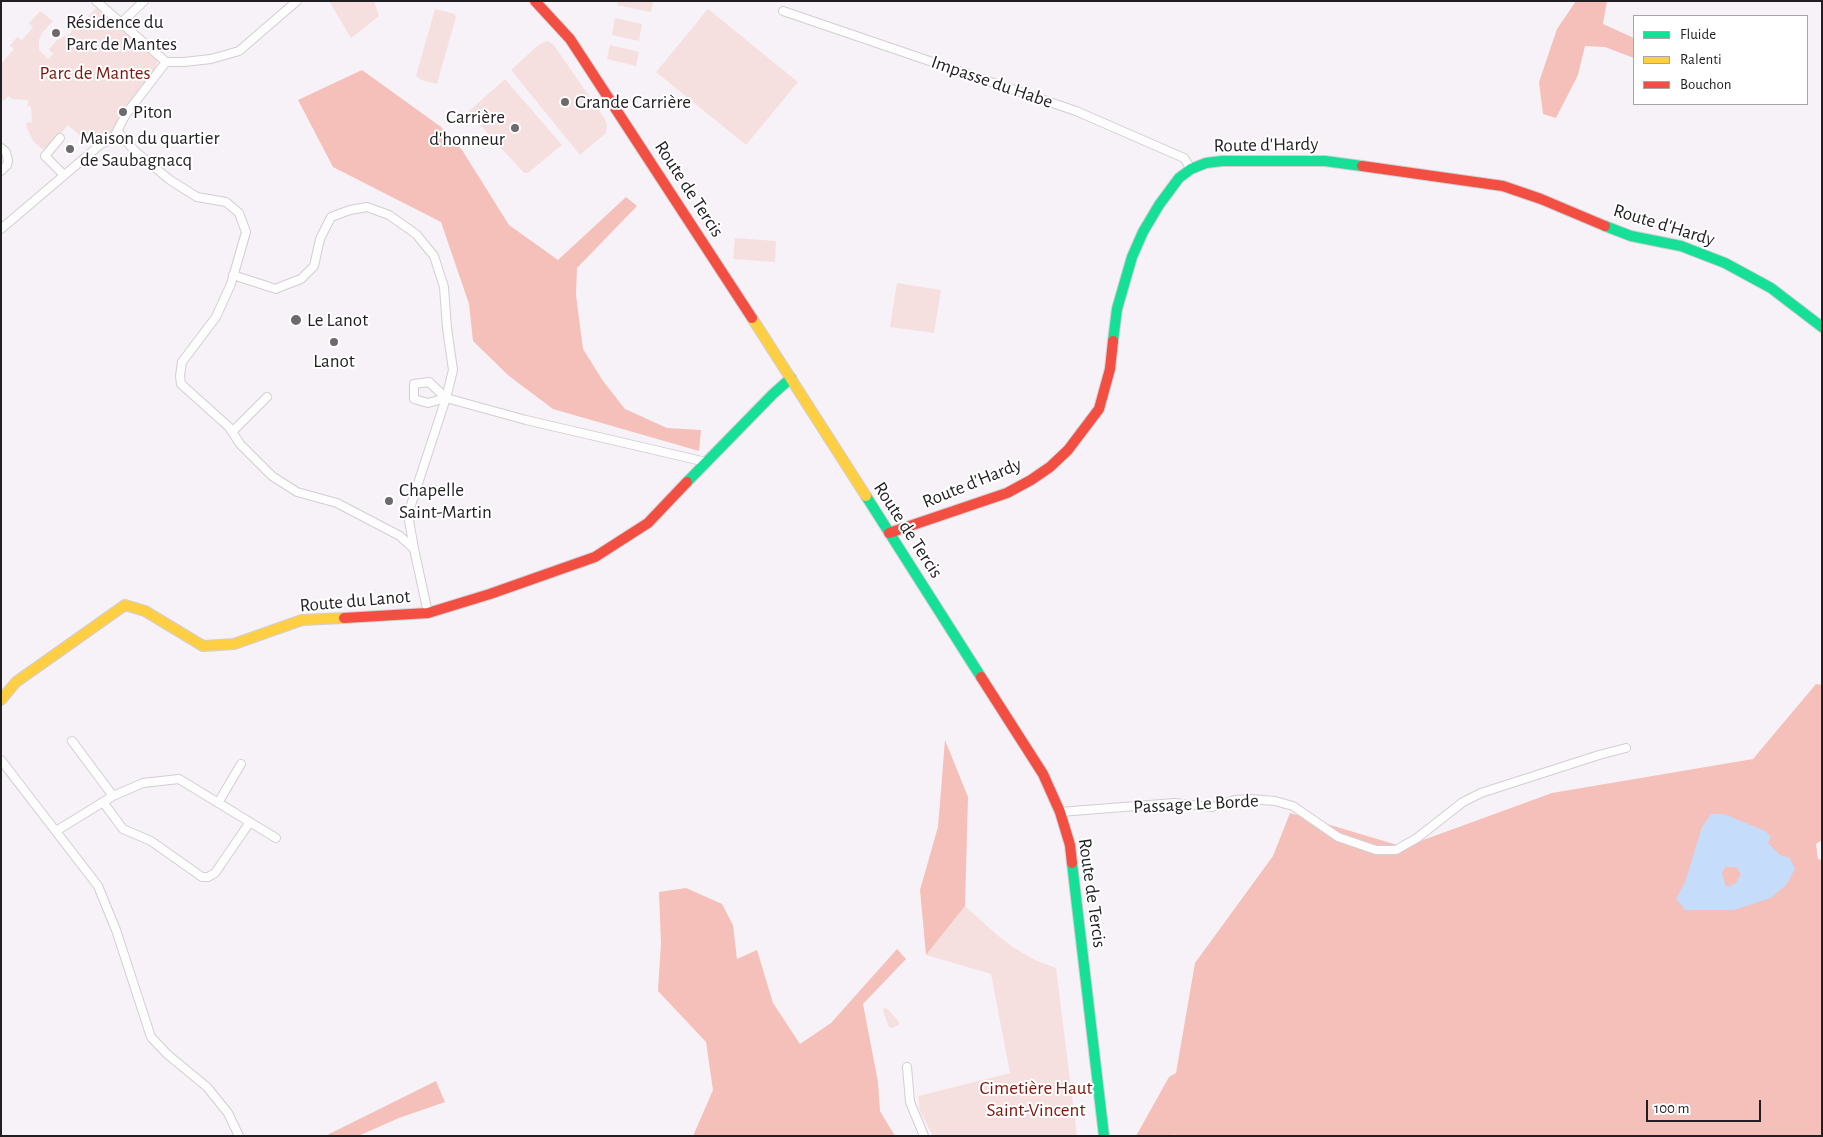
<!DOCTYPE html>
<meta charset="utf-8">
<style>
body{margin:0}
#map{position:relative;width:1823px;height:1137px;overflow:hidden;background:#f7f2f7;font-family:"Alegreya Sans",sans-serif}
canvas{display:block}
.frame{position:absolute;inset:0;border:2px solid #221f23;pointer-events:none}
.legend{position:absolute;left:1633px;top:15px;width:175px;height:90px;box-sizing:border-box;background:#fff;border:1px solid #a7a5a7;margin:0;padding:6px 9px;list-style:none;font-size:15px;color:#221f23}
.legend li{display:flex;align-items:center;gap:10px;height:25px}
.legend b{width:25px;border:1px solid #a7a5a7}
.scale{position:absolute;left:1646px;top:1100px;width:115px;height:22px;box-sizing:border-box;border:2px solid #221f23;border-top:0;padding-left:6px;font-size:15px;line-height:18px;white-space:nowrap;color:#221f23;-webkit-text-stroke:4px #fff;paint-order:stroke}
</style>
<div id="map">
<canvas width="1823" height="1137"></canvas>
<div class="frame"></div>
<ul class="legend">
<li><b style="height:6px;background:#16e098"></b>Fluide</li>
<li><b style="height:6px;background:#ffcf43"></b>Ralenti</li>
<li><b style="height:6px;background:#f24e42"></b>Bouchon</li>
</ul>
<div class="scale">100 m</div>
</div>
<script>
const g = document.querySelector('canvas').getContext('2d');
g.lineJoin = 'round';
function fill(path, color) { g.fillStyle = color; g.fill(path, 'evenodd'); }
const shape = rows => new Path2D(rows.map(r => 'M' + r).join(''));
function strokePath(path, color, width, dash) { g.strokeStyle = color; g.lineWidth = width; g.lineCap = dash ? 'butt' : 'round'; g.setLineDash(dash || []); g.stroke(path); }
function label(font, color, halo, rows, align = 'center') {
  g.font = font + ' "Alegreya Sans",sans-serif'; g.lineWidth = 4; g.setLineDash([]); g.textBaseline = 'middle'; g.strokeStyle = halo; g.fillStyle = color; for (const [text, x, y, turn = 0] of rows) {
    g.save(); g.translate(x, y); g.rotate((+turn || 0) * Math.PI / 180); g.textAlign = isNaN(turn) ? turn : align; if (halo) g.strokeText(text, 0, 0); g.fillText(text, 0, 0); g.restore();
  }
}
const green = shape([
 [329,1,374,1,379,16,351,38],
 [618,1,653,1,651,12,617,5],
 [96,8,153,56,157,60,157,64,153,72,116,123,114,134,93,147,68,125,49,147,42,149,33,141,27,128,26,123,32,122,31,107,28,106,28,100,13,99,8,96,4,101,1,98,1,64,14,49,10,46,17,37,22,40,33,27,29,23,40,11,53,21,42,33,39,40,39,50,48,59,53,54,49,49,57,40,70,34,73,27,81,19,84,21],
 [435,9,455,14,456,17,437,84,421,80,416,76],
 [708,9,798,82,746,145,656,72],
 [615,18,642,24,639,41,612,35],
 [548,41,553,44,605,119,607,125,606,133,580,155,511,70,536,47,542,43],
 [610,45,639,52,636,66,607,59],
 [505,79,562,145,528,173,524,173,468,112],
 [735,238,776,241,775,262,733,259],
 [897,283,941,290,934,333,890,327],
 [965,906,997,935,1014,948,1035,960,1056,968,1077,1136,933,1136,920,1111,918,1096,1010,1073,991,974,926,955],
 [884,1008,888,1009,899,1022,899,1025,892,1028,889,1027,883,1011]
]);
const forest = shape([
 [1576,1,1607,1,1603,24,1634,38,1634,58,1605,47,1585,46,1578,75,1556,118,1543,114,1539,82,1557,29],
 [362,70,441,127,462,150,509,225,558,260,626,197,637,206,577,268,576,295,583,349,603,381,625,409,667,428,701,430,699,451,553,409,509,376,473,341,469,304,441,222,333,167,298,100],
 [1816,684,1822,685,1822,840,1816,844,1818,859,1822,860,1822,1136,1176,1136,1173,1133,1175,1136,1136,1136,1169,1077,1176,1073,1195,963,1273,856,1290,813,1404,847,1552,793,1753,759],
 [945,740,968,797,965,906,926,955,920,890,938,827],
 [686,888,722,904,733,925,737,959,757,950,773,1003,800,1044,831,1023,897,949,906,959,863,1004,878,1082,880,1111,895,1136,693,1136,713,1090,706,1042,658,991,661,943,659,892],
 [436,1081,445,1102,399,1118,358,1136,325,1136]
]);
const water = shape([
 [1711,814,1724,814,1765,831,1771,837,1768,843,1780,855,1790,858,1795,869,1787,884,1771,898,1734,910,1685,910,1676,899,1685,882,1702,827],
 [1725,867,1736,867,1741,874,1735,884,1726,887,1722,873]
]);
const street = shape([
 [96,1,166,62],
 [783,11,1076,111,1184,158,1191,169],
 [121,23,144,1],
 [166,62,184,62,211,59,239,51,297,1],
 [118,132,135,151,170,180,197,197,226,202,239,213,246,232,231,284,216,317,182,362,180,376,181,384,229,427,240,444,272,476,297,492,337,503,400,536,414,549,428,613],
 [60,138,45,156,64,175],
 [1,148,6,152,8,161,7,165,1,171],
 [1,229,101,144,113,139,126,114,166,62],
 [233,275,276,289,280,287,301,279,314,266,320,239,331,217,350,210,367,207,389,215,416,234,434,256,444,287,447,328,453,370,446,398,526,420,706,462],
 [232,432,267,397],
 [414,549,408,514,446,398,429,382,414,384,414,399,428,403,446,398],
 [72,741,113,796],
 [1,760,98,886,116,930,151,1037,167,1054,207,1087,228,1113,239,1136],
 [103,802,123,829,151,841,202,877,208,877,215,873,250,822],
 [218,803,241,764],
 [1060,812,1174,803,1212,807,1235,800,1251,799,1275,801,1293,806,1338,837,1376,850,1396,850,1417,838,1463,802,1481,793,1599,755,1626,748],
 [56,831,113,796,143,783,179,779,276,838],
 [907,1067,910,1102,924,1136]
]);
const fast = shape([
 [1605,226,1631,236,1681,246,1725,263,1771,288,1822,327],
 [1113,341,1117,309,1132,257,1143,232,1159,205,1179,178,1191,169,1206,163,1222,161,1325,161,1362,166],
 [687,482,773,394,791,378],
 [866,496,981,677],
 [1072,863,1104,1136]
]);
const slow = shape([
 [752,318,866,496],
 [1,700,16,682,125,605,145,611,203,646,234,644,302,620,344,618]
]);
const jam = shape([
 [535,1,570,39,752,318],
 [1362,166,1503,186,1541,199,1605,226],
 [889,533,1007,493,1031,480,1050,467,1068,450,1099,409,1110,369,1113,341],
 [344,618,428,613,490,594,595,557,648,523,687,482],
 [981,677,1043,774,1060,812,1070,845,1072,863]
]);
const markers = [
 [56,33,5,"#6d696d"],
 [565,102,5,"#6d696d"],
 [123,112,5,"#6d696d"],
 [515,128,5,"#6d696d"],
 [70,149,5,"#6d696d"],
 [296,320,6,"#6d696d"],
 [334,342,5,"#6d696d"],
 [389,501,5,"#6d696d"]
];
const poiNames = [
 ["Résidence du",66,22],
 ["Parc de Mantes",66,44],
 ["Grande Carrière",575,102],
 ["Piton",133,112],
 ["Carrière",505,117,"right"],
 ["d'honneur",505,139,"right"],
 ["Maison du quartier",80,138],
 ["de Saubagnacq",80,160],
 ["Le Lanot",307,320],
 ["Lanot",334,361,"center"],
 ["Chapelle",399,490],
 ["Saint-Martin",399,512]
];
const parkNames = [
 ["Parc de Mantes",95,73],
 ["Cimetière Haut",1036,1088],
 ["Saint-Vincent",1036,1110]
];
const streetNames = [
 ["Impasse du Habe",992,82,19],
 ["Route d'Hardy",1266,145,-1],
 ["Route de Tercis",689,189,57],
 ["Route d'Hardy",1664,225,17],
 ["Route d'Hardy",972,483,-22],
 ["Route de Tercis",908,530,57],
 ["Route du Lanot",355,601,-5],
 ["Passage Le Borde",1196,804,-3],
 ["Route de Tercis",1092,893,82]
];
fill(green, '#f6e0df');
fill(forest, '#f4c0b9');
fill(water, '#c5dcfa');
strokePath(street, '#d2ced2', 10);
strokePath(fast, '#d2ced2', 12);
strokePath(slow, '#d2ced2', 12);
strokePath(jam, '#d2ced2', 12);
strokePath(street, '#fefdfe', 8);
strokePath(fast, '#16e098', 10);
strokePath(slow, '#ffcf43', 10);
strokePath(jam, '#f24e42', 10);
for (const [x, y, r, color] of markers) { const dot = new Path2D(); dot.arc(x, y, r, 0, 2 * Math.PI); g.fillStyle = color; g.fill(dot); strokePath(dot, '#fff', 2); }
label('19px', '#221f23', '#fff', poiNames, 'left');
label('19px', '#7f150a', '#fff', parkNames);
label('19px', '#221f23', '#fff', streetNames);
</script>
